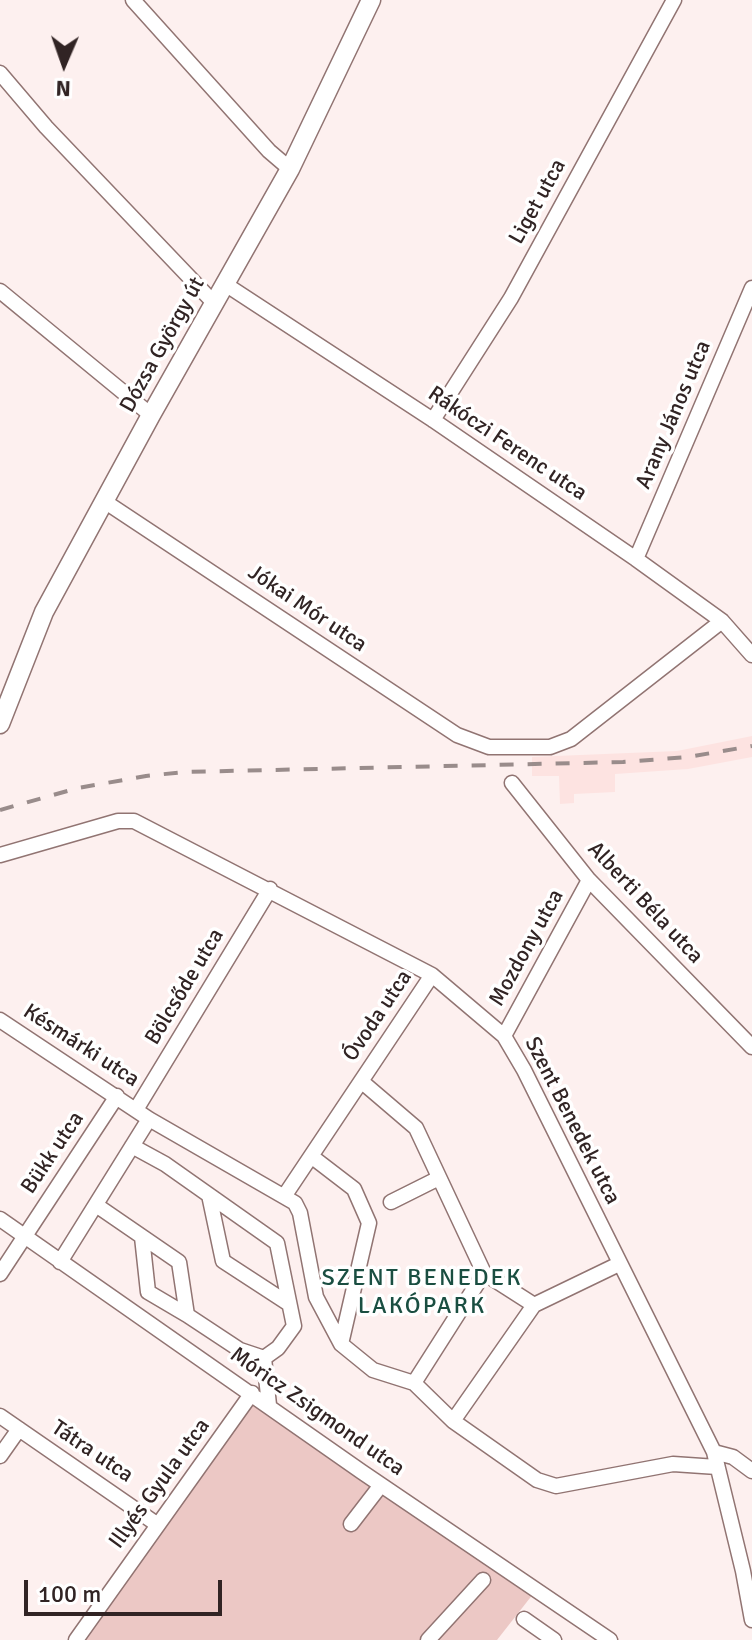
<!DOCTYPE html>
<meta charset="utf-8">
<style>
body{margin:0}
#map{position:relative;width:752px;height:1640px;overflow:hidden;background:#fdf0ef;font-family:Signika,sans-serif}
canvas{display:block}
.north{position:absolute;left:24px;top:24px;width:80px;height:80px;-webkit-text-stroke:6px #fff;paint-order:stroke;rotate:182deg;font-size:22px;font-weight:700;line-height:32px;text-align:center;color:#312424}
.north::after{content:'';display:block;margin:auto;width:28px;height:36px;background:#312424;clip-path:polygon(50% 0,100% 100%,50% 72%,0 100%)}
.scale{position:absolute;left:24px;top:1580px;width:198px;height:36px;box-sizing:border-box;border:4px solid #312424;border-top:0;padding-left:10px;font-size:24px;line-height:28px;white-space:nowrap;color:#312424;-webkit-text-stroke:6px #fff;paint-order:stroke}
</style>
<div id="map">
<canvas width="752" height="1640"></canvas>
<div class="north">N</div>
<div class="scale">100 m</div>
</div>
<script>
const g = document.querySelector('canvas').getContext('2d');
g.lineJoin = 'round';
function fill(path, color) { g.fillStyle = color; g.fill(path, 'evenodd'); }
const shape = rows => new Path2D(rows.map(r => 'M' + r).join(''));
function strokePath(path, color, width, dash) { g.strokeStyle = color; g.lineWidth = width; g.lineCap = dash ? 'butt' : 'round'; g.setLineDash(dash || []); g.stroke(path); }
function label(font, color, halo, rows, align = 'center') {
  g.font = font + ' Signika,sans-serif'; g.lineWidth = 7; g.setLineDash([]); g.textBaseline = 'middle'; g.strokeStyle = halo; g.fillStyle = color; for (const [text, x, y, turn = 0] of rows) {
    g.save(); g.translate(x, y); g.rotate((+turn || 0) * Math.PI / 180); g.textAlign = isNaN(turn) ? turn : align; if (halo) g.strokeText(text, 0, 0); g.fillText(text, 0, 0); g.restore();
  }
}
const built = shape([
 [752,736,752,757,688,769,615,774,615,792,574,794,574,803,560,804,559,776,532,776,532,757,677,751]
]);
const green = shape([
 [253,1405,537,1589,497,1640,85,1640]
]);
const minor = shape([
 [133,0,269,151,290,169],
 [0,73,46,127,214,303],
 [225,284,433,420,636,559,722,621,752,655],
 [0,291,151,415],
 [433,420,511,298,674,0],
 [104,501,457,735,489,747,550,747,571,739,722,621],
 [636,559,752,288],
 [512,783,589,880,752,1047],
 [0,855,118,821,134,821,432,975,504,1036,524,1070,714,1452,743,1571,752,1620],
 [0,1020,149,1119,295,1203,300,1213,316,1297,341,1344,373,1370,414,1383,453,1421,537,1480,556,1486,673,1464,717,1467],
 [504,1036,589,880],
 [361,1081,416,1128,484,1273,414,1383],
 [137,1108,270,889],
 [132,1146,165,1164,277,1243,294,1326,278,1348,264,1358],
 [311,1156,354,1189,369,1223,341,1344],
 [209,1195,223,1261,289,1304],
 [285,1195,432,975],
 [391,1202,439,1178],
 [96,1205,179,1262,187,1315,240,1350,264,1358],
 [0,1219,362,1472,610,1640],
 [142,1237,148,1292,187,1315],
 [60,1262,149,1119],
 [484,1273,534,1305],
 [0,1274,117,1096],
 [264,1358,269,1405],
 [0,1416,158,1525],
 [453,1421,534,1305,619,1264],
 [714,1452,733,1457,752,1471],
 [0,1456,19,1429],
 [351,1524,381,1485],
 [524,1619,554,1640],
 [76,1640,252,1393],
 [428,1640,483,1580]
]);
const major = shape([
 [0,724,44,612,151,415,290,169,371,0]
]);
const rail = shape([
 [0,810,78,788,146,776,184,772,623,762,688,757,752,746]
]);
const streetNames = [
 ["Liget utca",538,202,-61],
 ["Dózsa György út",163,345,-61],
 ["Arany János utca",674,415,-67],
 ["Rákóczi Ferenc utca",507,444,34],
 ["Jókai Mór utca",307,609,34],
 ["Alberti Béla utca",645,903,47],
 ["Mozdony utca",527,948,-61],
 ["Bölcsőde utca",185,987,-59],
 ["Óvoda utca",378,1016,-56],
 ["Késmárki utca",81,1046,33],
 ["Szent Benedek utca",572,1121,63],
 ["Bükk utca",53,1153,-56],
 ["Móricz Zsigmond utca",317,1412,35],
 ["Tátra utca",92,1452,34],
 ["Illyés Gyula utca",160,1484,-54]
];
const neighbourhoodNames = [
 ["SZENT BENEDEK",422,1279],
 ["LAKÓPARK",422,1307]
];
fill(built, '#fde3e1');
fill(green, '#ecc8c5');
strokePath(minor, '#917472', 17);
strokePath(major, '#917472', 21);
strokePath(minor, '#fff', 14);
strokePath(major, '#fff', 18);
strokePath(rail, '#998c8b', 4, [14, 14]);
label('22px', '#312424', '#fff', streetNames);
g.letterSpacing = '2px';
label('24px', '#1a4e41', '#fff', neighbourhoodNames);
g.letterSpacing = '0px';
</script>
